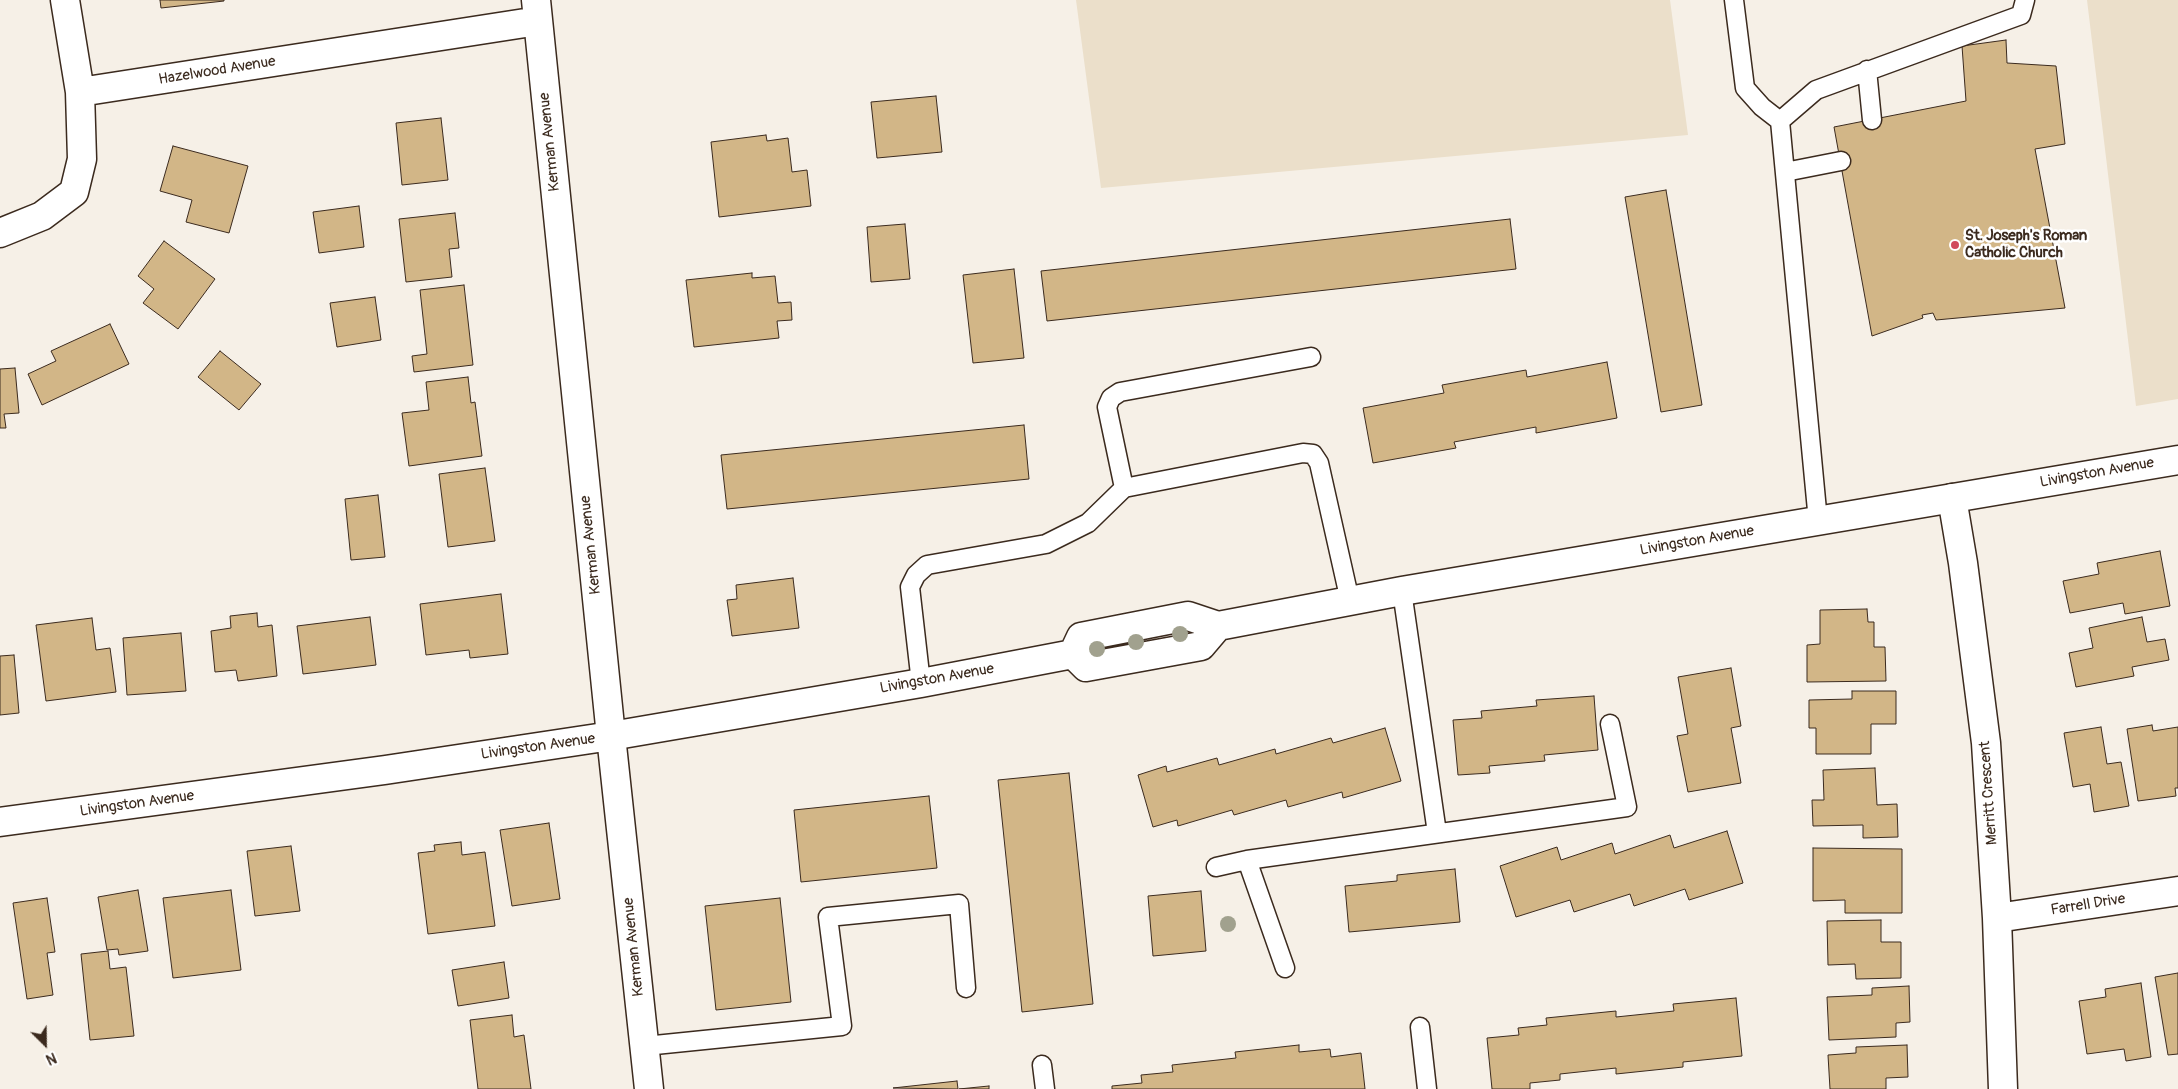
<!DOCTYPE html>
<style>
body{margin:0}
#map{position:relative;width:2178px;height:1089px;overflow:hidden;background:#f6f0e7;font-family:Pangolin,sans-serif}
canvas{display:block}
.north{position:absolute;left:20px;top:1019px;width:50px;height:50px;-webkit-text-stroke:4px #fff;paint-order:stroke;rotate:157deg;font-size:14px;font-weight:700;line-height:20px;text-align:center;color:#3b2a1e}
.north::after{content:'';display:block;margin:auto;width:18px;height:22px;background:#3b2a1e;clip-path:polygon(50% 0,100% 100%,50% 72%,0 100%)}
</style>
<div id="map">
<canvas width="2178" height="1089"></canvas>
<div class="north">N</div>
</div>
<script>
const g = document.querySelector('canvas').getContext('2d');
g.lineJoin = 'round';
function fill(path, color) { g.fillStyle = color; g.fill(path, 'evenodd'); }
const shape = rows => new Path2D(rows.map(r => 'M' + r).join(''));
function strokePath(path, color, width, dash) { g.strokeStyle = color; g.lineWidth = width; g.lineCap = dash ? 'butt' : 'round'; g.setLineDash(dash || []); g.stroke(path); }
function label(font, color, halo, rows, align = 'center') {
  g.font = font + ' Pangolin,sans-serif'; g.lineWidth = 5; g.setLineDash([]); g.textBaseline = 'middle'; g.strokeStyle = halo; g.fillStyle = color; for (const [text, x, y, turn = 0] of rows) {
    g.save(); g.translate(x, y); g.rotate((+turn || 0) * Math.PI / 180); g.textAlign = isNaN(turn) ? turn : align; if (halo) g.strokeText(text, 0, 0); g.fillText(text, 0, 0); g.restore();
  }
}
const built = shape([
 [1076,0,1670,0,1688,135,1101,188],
 [2087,0,2178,0,2178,399,2136,406]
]);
const building = shape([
 [160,0,224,0,224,1,161,8,160,0],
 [2006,40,2007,63,2056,66,2065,144,2035,149,2065,308,1936,320,1933,313,1922,315,1923,318,1872,336,1834,127,1966,101,1962,46,2006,40],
 [936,96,942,152,877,158,871,102,936,96],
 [441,118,448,180,402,185,396,123,441,118],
 [766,135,767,141,788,138,792,172,807,170,811,206,719,217,711,142,766,135],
 [173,146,248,166,229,233,186,222,192,200,160,191,173,146],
 [1666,190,1702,405,1661,412,1625,197,1666,190],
 [359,206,364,247,319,253,313,212,359,206],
 [455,213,459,248,449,249,452,277,406,282,399,219,455,213],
 [1510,219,1516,269,1047,321,1041,271,1510,219],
 [905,224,910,279,871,282,867,227,905,224],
 [164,241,215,279,178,329,143,303,154,289,138,276,164,241],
 [1014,269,1024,358,973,363,963,275,1014,269],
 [752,273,752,278,775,276,778,303,791,302,792,320,777,321,779,338,694,347,686,280,752,273],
 [464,285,473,365,414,372,412,356,427,354,420,290,464,285],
 [375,297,381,340,337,347,330,303,375,297],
 [110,324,129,364,42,405,28,374,56,361,51,351,110,324],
 [220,351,261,384,239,410,198,377,220,351],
 [1607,362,1617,418,1536,433,1536,427,1454,442,1456,448,1373,463,1363,408,1444,393,1442,385,1526,370,1527,377,1607,362],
 [15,368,19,413,4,414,6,428,0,428,0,369,15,368],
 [468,377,471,403,475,402,482,456,409,466,402,413,429,410,426,382,468,377],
 [1024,425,1029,479,727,509,721,455,1024,425],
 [485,468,495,541,448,547,439,474,485,468],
 [378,495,385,557,351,560,345,499,378,495],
 [2160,551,2170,606,2125,614,2123,603,2070,613,2063,581,2099,574,2097,563,2160,551],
 [793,578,799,628,732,636,727,600,737,599,736,585,793,578],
 [501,594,508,654,470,658,469,650,426,655,420,604,501,594],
 [1867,609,1868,622,1874,622,1874,647,1885,647,1886,681,1807,682,1807,645,1820,644,1820,610,1867,609],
 [257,613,258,627,272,625,277,676,238,681,236,670,215,672,211,631,231,628,230,616,257,613],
 [370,617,376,665,303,674,297,626,370,617],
 [2142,617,2147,642,2165,639,2169,660,2132,667,2134,676,2076,687,2069,653,2093,648,2089,628,2142,617],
 [92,618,96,650,110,648,116,692,46,701,36,625,92,618],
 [181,633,186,691,127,695,123,638,181,633],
 [14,655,19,713,0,715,0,656,14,655],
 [1731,668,1741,726,1731,728,1741,783,1688,792,1677,736,1688,734,1678,677,1731,668],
 [1852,691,1896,691,1896,724,1871,724,1871,754,1816,754,1816,728,1809,728,1809,700,1852,699,1852,691],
 [1594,696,1598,750,1544,755,1545,761,1489,766,1490,773,1458,775,1453,720,1482,718,1481,711,1537,706,1536,700,1594,696],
 [2152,725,2153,731,2178,727,2178,788,2175,788,2176,796,2138,801,2127,729,2152,725],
 [2101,727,2107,764,2121,762,2129,806,2094,812,2090,784,2073,787,2064,733,2101,727],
 [1385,728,1401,781,1343,798,1342,792,1288,807,1286,800,1234,815,1232,810,1178,826,1177,820,1153,827,1138,775,1166,766,1167,772,1217,758,1219,765,1275,749,1276,754,1331,738,1333,743,1385,728],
 [1875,768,1877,805,1897,804,1898,837,1863,838,1863,825,1813,826,1812,800,1824,800,1823,770,1875,768],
 [1069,773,1093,1004,1022,1012,998,780,1069,773],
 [929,796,937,868,801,882,794,810,929,796],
 [549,823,560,899,512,906,500,830,549,823],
 [1727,831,1743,883,1689,900,1685,889,1634,906,1630,894,1574,912,1570,900,1516,917,1500,866,1557,847,1561,860,1612,843,1615,854,1670,835,1674,848,1727,831],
 [461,842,462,855,485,852,495,926,428,934,418,853,435,851,434,845,461,842],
 [291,846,300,911,255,916,247,851,291,846],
 [1813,848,1902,849,1902,913,1845,913,1845,900,1813,901,1813,848],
 [1455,869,1460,922,1349,932,1345,886,1397,881,1397,875,1455,869],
 [138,890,148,951,119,955,118,949,107,950,98,897,138,890],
 [231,890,241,970,173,978,163,898,231,890],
 [1201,891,1206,951,1153,956,1148,896,1201,891],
 [47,898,55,952,47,953,53,995,27,999,13,903,47,898],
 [780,898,791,1002,716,1010,705,906,780,898],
 [1881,920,1881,942,1901,942,1901,978,1856,979,1855,964,1828,965,1827,921,1881,920],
 [108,951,110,969,126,967,134,1036,90,1040,81,954,108,951],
 [504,962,509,998,458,1006,452,970,504,962],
 [2178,973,2178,1054,2168,1055,2155,977,2178,973],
 [2141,983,2151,1057,2126,1061,2124,1049,2087,1054,2079,1001,2106,997,2105,989,2141,983],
 [1909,986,1910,1022,1896,1023,1896,1037,1829,1040,1827,997,1872,995,1872,988,1909,986],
 [1736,998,1742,1056,1683,1062,1683,1067,1616,1074,1616,1068,1560,1074,1560,1080,1530,1083,1530,1089,1492,1089,1487,1038,1519,1035,1518,1028,1547,1025,1546,1018,1616,1011,1616,1017,1674,1011,1673,1004,1736,998],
 [512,1015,514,1037,524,1035,531,1089,478,1089,470,1020,512,1015],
 [1299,1045,1299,1052,1330,1049,1331,1057,1361,1053,1365,1089,1112,1089,1112,1086,1142,1083,1141,1075,1173,1072,1172,1065,1236,1058,1235,1052,1299,1045],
 [1907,1045,1908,1077,1886,1078,1886,1089,1830,1089,1828,1055,1856,1053,1856,1047,1907,1045],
 [957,1081,958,1089,893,1088,957,1081],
 [989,1086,989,1089,959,1089,989,1086]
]);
const lane = shape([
 [1734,0,1745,88,1762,107,1780,121,1816,90,2021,15,2025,0],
 [1867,70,1872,120],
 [1780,121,1818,521],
 [1785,172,1841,161],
 [1124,488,1107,407,1111,398,1120,392,1311,357],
 [1402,591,1437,833],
 [921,683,910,587,916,575,927,565,1046,544,1088,523,1124,488,1303,453,1313,454,1319,463,1350,601],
 [1247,860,1285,968],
 [1216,867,1247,860,1627,807,1610,724],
 [1420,1027,1427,1089],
 [645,1046,842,1026,828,917,959,904,966,988],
 [1042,1065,1045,1089]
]);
const street = shape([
 [536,0,611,736],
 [80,92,538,21],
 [0,233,42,216,74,192,82,159,80,92,65,0],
 [1952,498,1963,563,1986,743,1997,918,2003,1089],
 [1997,918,2178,891]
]);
const secondary = shape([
 [1073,654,1081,637,1188,616,1218,626,1402,591,2178,460],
 [1073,654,1086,667,1201,646,1218,626],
 [611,736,649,1089],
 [0,822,385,770,611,736,921,683,1073,654]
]);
const trees = [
 [1180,634],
 [1136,642],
 [1097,649],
 [1228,924]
];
const markers = [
 [1955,245,5,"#d1495b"]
];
const streetNames = [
 ["Hazelwood Avenue",217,71,-9],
 ["Kerman Avenue",550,142,-96],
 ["Livingston Avenue",2097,473,-10],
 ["Livingston Avenue",1697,541,-10],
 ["Kerman Avenue",591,545,-96],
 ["Livingston Avenue",937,679,-10],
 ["Livingston Avenue",538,747,-8],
 ["Merritt Crescent",1989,793,-94],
 ["Livingston Avenue",137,804,-8],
 ["Farrell Drive",2088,905,-9],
 ["Kerman Avenue",634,947,-96]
];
const poiNames = [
 ["St. Joseph's Roman",1965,236],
 ["Catholic Church",1965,253]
];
fill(built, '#ebdfca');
fill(building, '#d2b687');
strokePath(building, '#3b2a1e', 1);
strokePath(lane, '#3b2a1e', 21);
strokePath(street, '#3b2a1e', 31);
strokePath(secondary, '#3b2a1e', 31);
strokePath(lane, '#fff', 18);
strokePath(street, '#fff', 28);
strokePath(secondary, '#fff', 28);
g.fillStyle = '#a1a18e';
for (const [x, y] of trees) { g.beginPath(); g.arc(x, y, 8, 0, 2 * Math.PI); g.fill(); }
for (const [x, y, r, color] of markers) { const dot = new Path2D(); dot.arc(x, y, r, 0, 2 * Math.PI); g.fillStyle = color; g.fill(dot); strokePath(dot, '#fff', 2); }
label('15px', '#3b2a1e', '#fff', streetNames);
label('bold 15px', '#3b2a1e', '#fff', poiNames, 'left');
</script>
